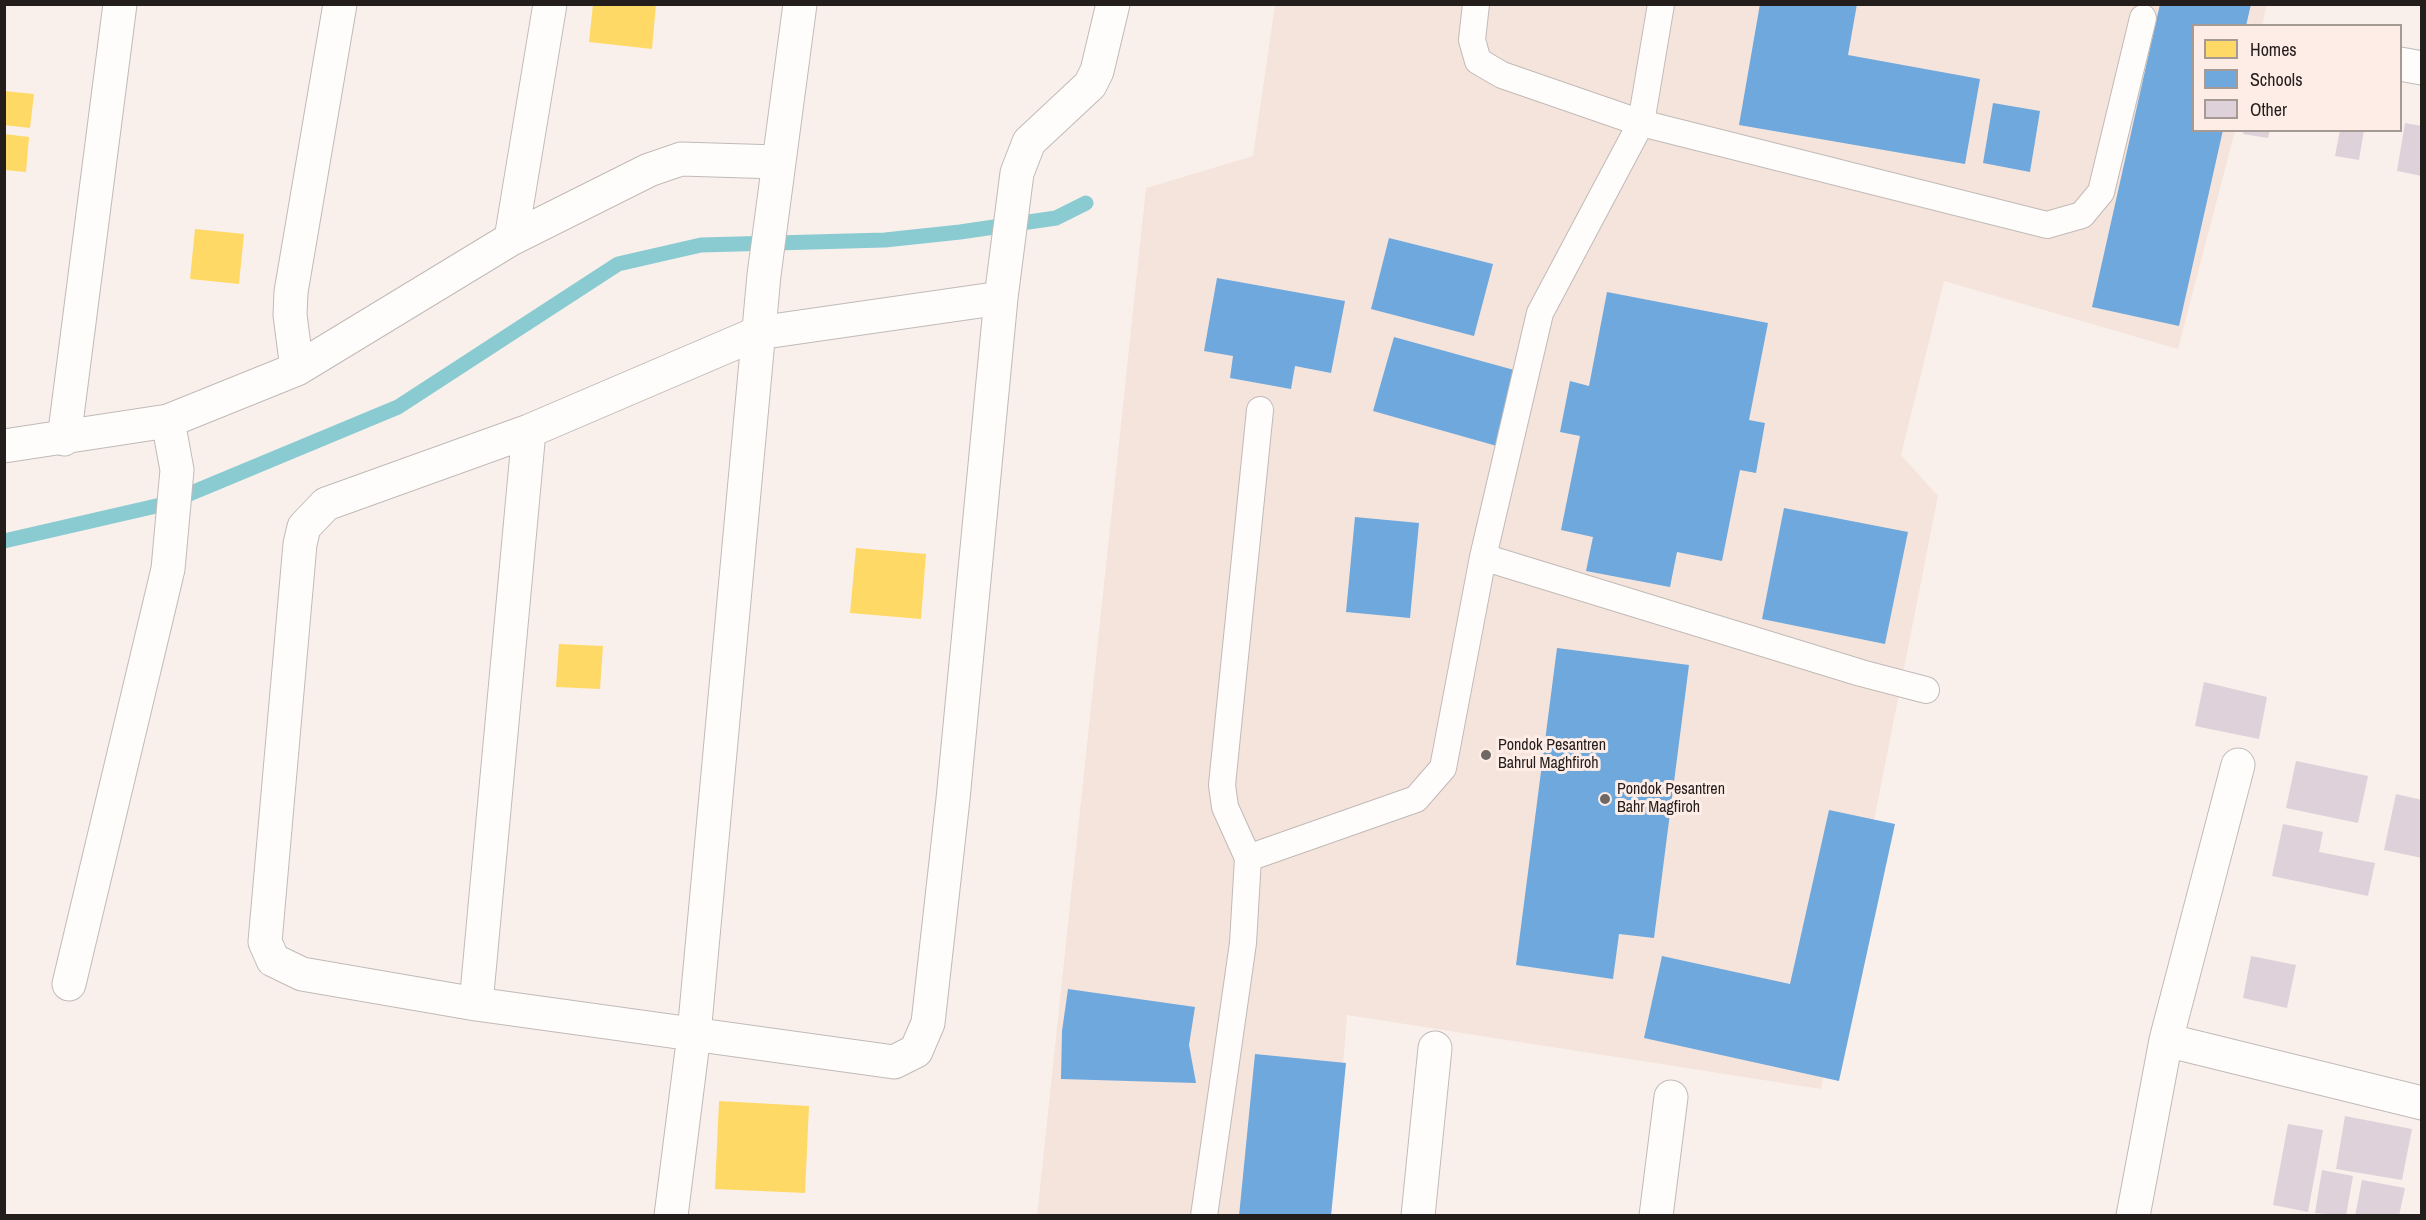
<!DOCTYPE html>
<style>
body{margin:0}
#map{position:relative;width:2426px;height:1220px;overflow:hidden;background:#f9f0ec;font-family:"Archivo Narrow",sans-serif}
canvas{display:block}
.frame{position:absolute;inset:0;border:6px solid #231d1b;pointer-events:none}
.legend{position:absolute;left:2192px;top:24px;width:210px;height:108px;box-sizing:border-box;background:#feede7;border:2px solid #a69a95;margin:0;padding:8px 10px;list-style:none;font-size:18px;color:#231d1b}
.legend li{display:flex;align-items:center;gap:12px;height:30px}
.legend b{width:30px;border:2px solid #a69a95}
</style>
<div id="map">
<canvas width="2426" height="1220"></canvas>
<div class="frame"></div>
<ul class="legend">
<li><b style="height:16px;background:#ffd966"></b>Homes</li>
<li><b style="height:16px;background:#6fa8dc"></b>Schools</li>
<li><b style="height:16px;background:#dfd1d9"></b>Other</li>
</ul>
</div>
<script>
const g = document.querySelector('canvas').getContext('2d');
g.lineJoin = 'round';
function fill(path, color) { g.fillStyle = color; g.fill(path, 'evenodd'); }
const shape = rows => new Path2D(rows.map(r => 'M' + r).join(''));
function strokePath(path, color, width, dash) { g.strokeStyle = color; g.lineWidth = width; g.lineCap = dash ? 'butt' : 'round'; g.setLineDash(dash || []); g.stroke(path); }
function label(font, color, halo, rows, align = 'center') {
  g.font = font + ' "Archivo Narrow",sans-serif'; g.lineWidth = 6; g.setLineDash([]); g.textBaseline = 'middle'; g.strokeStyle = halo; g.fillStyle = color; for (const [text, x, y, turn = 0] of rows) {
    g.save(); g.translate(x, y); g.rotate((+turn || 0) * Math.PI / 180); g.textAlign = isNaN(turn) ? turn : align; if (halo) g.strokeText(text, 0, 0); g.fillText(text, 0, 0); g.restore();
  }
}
const built = shape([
 [1275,5,2267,5,2262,25,2194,26,2194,130,2235,131,2178,349,1944,281,1901,455,1938,496,1821,1089,1347,1015,1331,1215,1037,1216,1146,188,1253,156]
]);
const homes = shape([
 [593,4,656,4,652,49,589,42],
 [4,91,34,94,30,128,4,125],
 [4,134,29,137,26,172,4,170],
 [195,229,244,234,239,284,190,279],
 [856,548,926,554,921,619,850,613],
 [559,644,603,646,600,689,556,687],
 [719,1101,809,1106,805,1193,715,1189]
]);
const schools = shape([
 [1760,4,1857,4,1848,55,1980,79,1965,164,1739,125],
 [2160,4,2251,4,2246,26,2194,26,2194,130,2223,130,2179,326,2092,307],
 [1993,103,2040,111,2030,172,1983,163],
 [1389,238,1493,264,1474,336,1371,309],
 [1217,278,1345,301,1331,373,1295,366,1291,389,1230,378,1233,356,1204,351],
 [1607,292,1768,323,1749,420,1765,423,1756,473,1740,470,1722,561,1677,552,1670,587,1586,571,1593,537,1561,530,1580,436,1560,432,1570,381,1589,386],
 [1394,337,1525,373,1504,448,1373,411],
 [1784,508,1908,532,1885,644,1762,619],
 [1355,517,1419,523,1410,618,1346,612],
 [1557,648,1689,665,1654,938,1619,934,1613,979,1516,965],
 [1829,810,1895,824,1839,1081,1644,1038,1662,956,1790,984],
 [1068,989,1195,1007,1189,1045,1196,1083,1061,1079,1062,1031],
 [1255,1054,1346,1063,1331,1216,1239,1216]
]);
const stream = shape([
 [4,541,165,504,398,407,618,264,701,245,885,240,960,232,1056,218,1086,203]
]);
const building = shape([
 [2405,123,2422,126,2422,176,2397,171],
 [2244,130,2270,130,2268,138,2243,134],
 [2340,130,2364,130,2359,160,2335,156],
 [2204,682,2267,697,2259,739,2195,726],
 [2296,761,2368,776,2358,823,2286,808],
 [2396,794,2422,800,2422,858,2384,850],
 [2283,824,2323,832,2319,852,2375,863,2368,896,2272,876],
 [2251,956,2296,965,2287,1008,2243,998],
 [2345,1116,2412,1129,2402,1180,2336,1169],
 [2288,1124,2323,1130,2308,1212,2273,1205],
 [2322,1170,2353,1176,2346,1216,2315,1213],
 [2362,1180,2405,1188,2399,1216,2355,1216]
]);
const service = shape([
 [1476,4,1472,40,1478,61,1502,75,1641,123,2047,225,2082,215,2101,192,2143,18],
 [1483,557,1861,673,1926,690],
 [1248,858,1416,799,1443,768,1483,557,1540,313,1641,123,1661,4],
 [1204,1216,1243,943,1248,858,1225,807,1222,785,1260,410]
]);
const minor = shape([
 [2400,64,2422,68],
 [511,239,550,4],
 [1001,298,758,333,529,431,326,504,304,527,300,544,265,942,273,960,302,974,476,1004,894,1062,916,1051,928,1023,953,799,1001,298,1017,173,1029,142,1090,85,1097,71,1113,4],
 [297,369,290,315,291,292,340,4],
 [64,439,120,4],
 [4,446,168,421,297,369,511,239,649,170,681,159,778,162],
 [2238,765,2166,1040,2422,1103],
 [69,984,168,569,177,470,168,421],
 [476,1004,529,431],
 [671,1216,694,1034,764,275,800,4],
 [1418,1216,1435,1048],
 [1656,1216,1671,1097],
 [2133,1216,2166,1040]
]);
const markers = [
 [1486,755,6,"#6e6764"],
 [1605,799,6,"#6e6764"]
];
const poiNames = [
 ["Pondok Pesantren",1498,746],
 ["Bahrul Maghfiroh",1498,764],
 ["Pondok Pesantren",1617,790],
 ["Bahr Magfiroh",1617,808]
];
fill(built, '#f5e4dc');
fill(homes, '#ffd966');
fill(schools, '#6fa8dc');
strokePath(stream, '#8acbd1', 15);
fill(building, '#dfd1d9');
strokePath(service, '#c1bab7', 28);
strokePath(minor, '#c1bab7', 35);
strokePath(service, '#fefdfc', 26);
strokePath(minor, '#fefdfc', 33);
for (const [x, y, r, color] of markers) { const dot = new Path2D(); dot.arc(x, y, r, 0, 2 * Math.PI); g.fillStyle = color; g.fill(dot); strokePath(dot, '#feede7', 2); }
label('16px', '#231d1b', '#feede7', poiNames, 'left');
</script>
